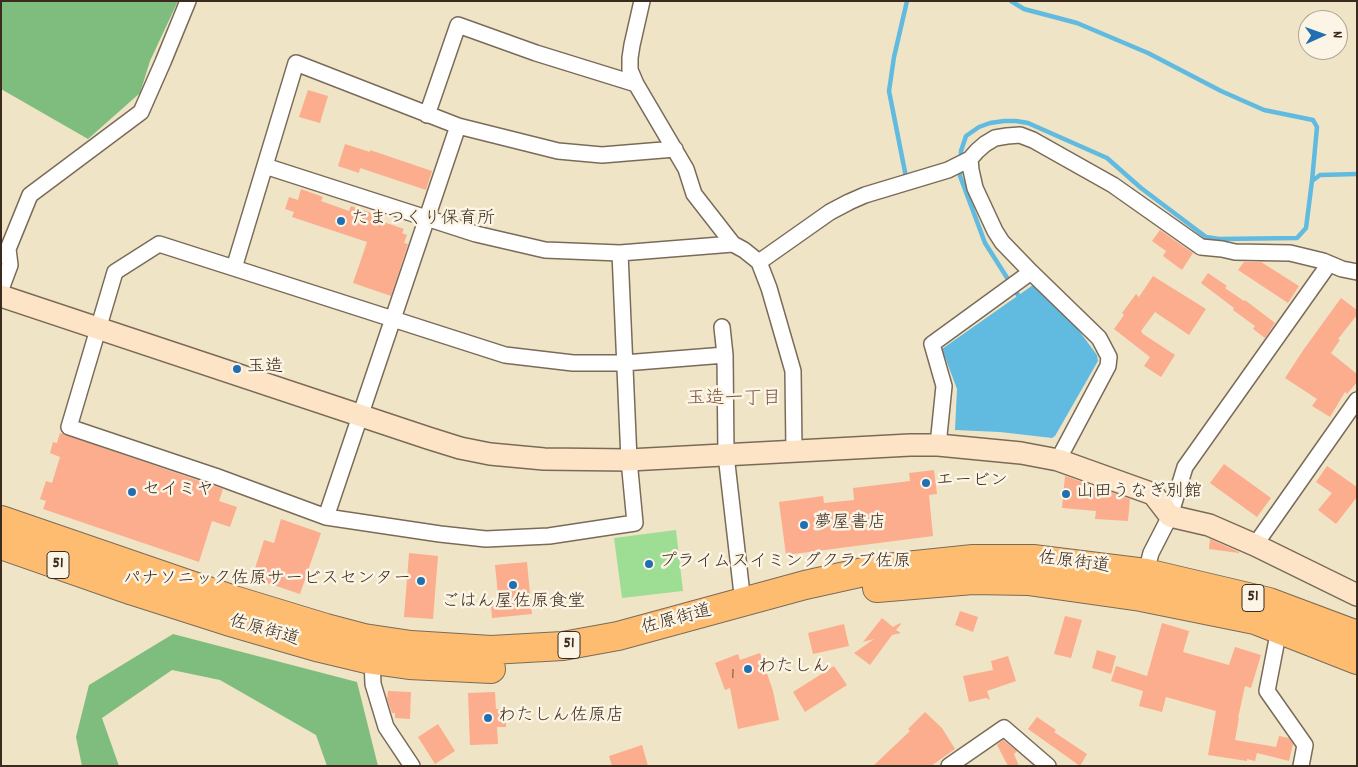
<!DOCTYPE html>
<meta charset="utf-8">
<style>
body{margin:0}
#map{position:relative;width:1358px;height:767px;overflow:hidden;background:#f0e4c6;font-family:Dekko,sans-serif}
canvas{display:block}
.frame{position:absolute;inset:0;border:2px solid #3b2a1e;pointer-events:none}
.north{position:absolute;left:1298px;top:10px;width:50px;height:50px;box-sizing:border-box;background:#fcf5e5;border:1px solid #afa495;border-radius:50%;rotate:88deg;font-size:14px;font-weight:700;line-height:20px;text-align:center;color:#3b2a1e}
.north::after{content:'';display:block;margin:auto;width:18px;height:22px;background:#1f6fb2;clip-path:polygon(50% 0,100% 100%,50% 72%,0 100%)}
</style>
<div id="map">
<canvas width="1358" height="767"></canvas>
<div class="frame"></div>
<div class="north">N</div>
</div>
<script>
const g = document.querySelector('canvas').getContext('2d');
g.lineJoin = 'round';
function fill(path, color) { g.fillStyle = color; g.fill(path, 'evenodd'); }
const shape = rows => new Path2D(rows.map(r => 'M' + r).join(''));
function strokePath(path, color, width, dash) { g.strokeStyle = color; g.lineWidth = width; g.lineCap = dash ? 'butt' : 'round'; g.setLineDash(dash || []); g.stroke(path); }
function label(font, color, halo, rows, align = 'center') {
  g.font = font + ' Dekko,"Klee One",sans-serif'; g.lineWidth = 5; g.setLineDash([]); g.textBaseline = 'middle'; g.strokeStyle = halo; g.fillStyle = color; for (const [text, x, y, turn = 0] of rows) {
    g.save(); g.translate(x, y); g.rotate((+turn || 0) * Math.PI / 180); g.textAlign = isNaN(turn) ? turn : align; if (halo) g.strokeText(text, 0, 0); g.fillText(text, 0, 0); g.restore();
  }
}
const green = shape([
 [676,530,683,591,622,598,614,538]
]);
const forest = shape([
 [1,1,178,1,150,61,140,93,88,139,1,89],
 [173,634,357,682,378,766,327,766,316,735,220,680,172,670,102,718,119,766,82,766,76,737,89,685]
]);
const water = shape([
 [1033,285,1068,316,1097,355,1098,361,1055,436,1052,438,1000,432,955,430,957,389,942,349]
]);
const stream = shape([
 [1011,1,1024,9,1077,23,1148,53,1221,91,1264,110,1313,120,1317,127,1312,181],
 [961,160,961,151,966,136,979,127,990,123,1004,121,1016,121,1028,123,1107,158,1141,188,1206,237,1219,239,1297,238,1306,228,1312,181,1320,175,1357,174],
 [960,168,960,176,985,243,1018,295],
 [906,177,889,91,894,57,907,1]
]);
const building = shape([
 [308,90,328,96,320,123,299,117],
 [345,144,370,152,370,150,432,171,426,190,360,168,359,173,338,166],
 [301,189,323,197,321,201,349,211,351,206,374,214,372,218,404,229,402,233,407,235,404,243,408,244,391,296,353,283,367,242,292,217,294,212,285,209,289,197,298,200],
 [1160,230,1193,253,1182,270,1163,256,1166,251,1152,241],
 [1244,262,1261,262,1299,286,1288,303,1238,270],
 [1208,273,1227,286,1225,288,1244,301,1245,300,1275,323,1265,338,1253,329,1255,326,1233,310,1234,308,1201,283],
 [1153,276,1206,309,1189,335,1155,312,1141,331,1143,334,1175,355,1161,377,1144,366,1150,357,1114,329,1124,315,1122,313,1136,294,1139,297],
 [1341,298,1357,310,1357,315,1338,339,1340,340,1331,353,1357,374,1357,382,1347,394,1345,392,1330,417,1312,406,1317,399,1285,378,1304,349],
 [60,433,223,489,219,501,237,507,230,527,212,521,199,562,43,509,46,501,40,499,46,481,52,483,60,457,50,453,53,442,57,443],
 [1224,464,1271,498,1257,517,1210,483],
 [1327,466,1357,487,1357,497,1336,524,1318,510,1332,493,1316,482],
 [934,470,937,494,929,495,933,536,786,555,779,502,823,496,824,503,854,500,853,488,910,481,909,473],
 [1065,476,1091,485,1091,488,1102,489,1130,499,1128,521,1095,519,1096,511,1062,508],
 [281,519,321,533,300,594,252,578,264,540,274,543],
 [1210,539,1239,552,1239,553,1209,549],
 [409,553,438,556,433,619,404,617],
 [527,562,532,614,492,618,491,605,499,605,495,565],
 [960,611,978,617,973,632,955,625],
 [1065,616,1082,620,1071,658,1054,654],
 [882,618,893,627,900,623,901,624,896,630,901,633,892,635,870,665,854,653,874,639,863,642],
 [1162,623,1189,631,1183,652,1229,665,1235,647,1261,655,1251,688,1245,686,1238,718,1239,718,1235,740,1276,747,1279,736,1289,738,1293,744,1289,761,1257,753,1255,761,1247,759,1247,761,1208,755,1216,711,1166,697,1162,712,1139,706,1143,691,1111,681,1116,666,1147,676],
 [844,624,849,646,813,654,808,633],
 [1097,650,1116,656,1111,674,1092,668],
 [760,653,773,691,779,720,738,729,730,688,725,690,715,663,738,654,740,660],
 [1008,656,1016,681,987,691,990,700,986,698,969,702,963,676,993,670,991,661],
 [834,666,847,685,805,712,793,692],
 [388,691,411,692,410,719,395,718,395,713,392,713,387,699],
 [495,692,496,709,506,709,506,727,497,727,498,744,470,745,468,693],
 [925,712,942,728,955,749,931,766,873,766,910,731,908,729],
 [1037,717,1056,730,1054,732,1087,754,1080,766,1028,729],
 [438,724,455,751,435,764,418,737],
 [1003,740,1017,751,1014,754,1019,766,1008,766,997,745],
 [642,745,648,766,612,766,609,756]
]);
const street = shape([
 [642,1,632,45,630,58,630,70,636,84,686,169,694,194,733,244,744,250,759,262,769,288,793,371,794,451],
 [427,115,458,25,536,53,636,84],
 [458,126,296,63,234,268,159,244,115,272,69,427,215,476,326,517,440,534,486,539,549,536,635,523,629,460,620,253],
 [265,166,476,234,545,250,620,253,733,244],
 [759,262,830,212,849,202,865,195,948,170,970,159],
 [234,268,505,355,573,363,624,363,725,355],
 [1,289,10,265,8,249,30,195,141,112,163,62,188,1],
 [722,327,725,355,726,455,743,603],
 [938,445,944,386,932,344,1031,272],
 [1058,460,1108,366,1109,357,1099,338,1031,272,1002,242,995,231,975,188,971,170,970,159,977,151,985,144,995,138,1007,136,1020,135,1033,140,1113,185,1201,247,1222,249,1235,252,1290,253,1323,261,1342,269,1357,272],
 [326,517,458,126,558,151,602,155,675,149],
 [1255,545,1357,400],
 [1144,579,1151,553,1170,516,1185,467,1329,264],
 [1279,629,1267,691,1305,745,1301,766],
 [372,659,373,684,386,727,412,766],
 [949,766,1004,728,1048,766]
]);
const secondary = shape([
 [1,296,428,438,460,448,490,454,544,459,629,460,910,445,938,445,1021,453,1058,460,1153,494,1170,516,1209,525,1255,545,1357,595]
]);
const highway = shape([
 [1,520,234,600,326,628,364,638,411,645,491,650,563,646,618,636,805,585,877,569,973,559,1033,559,1146,573,1269,602,1357,635],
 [1,545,133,591,227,621,320,648,366,659,409,665,491,669],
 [877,588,973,580,1028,581,1141,597,1255,620,1357,660]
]);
const markers = [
 [341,221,5,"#1f6fb2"],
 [237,369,5,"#1f6fb2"],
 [926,483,5,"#1f6fb2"],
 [132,492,5,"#1f6fb2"],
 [1066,494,5,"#1f6fb2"],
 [804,525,5,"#1f6fb2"],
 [649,564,5,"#1f6fb2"],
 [421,581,5,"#1f6fb2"],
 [513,585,5,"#1f6fb2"],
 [748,669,5,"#1f6fb2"],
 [488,718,5,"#1f6fb2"]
];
const numberNames = [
 ["1",733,676]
];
const shields = [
 [58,565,22],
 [1253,598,22],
 [569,645,22]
];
const shieldNames = [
 ["51",58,565],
 ["51",1253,598],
 ["51",569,645]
];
const poiNames = [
 ["たまつくり保育所",351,221],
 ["玉造",247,369],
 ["エービン",936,483],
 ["セイミヤ",142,492],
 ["山田うなぎ別館",1076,494],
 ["夢屋書店",814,525],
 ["プライムスイミングクラブ佐原",659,564],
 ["パナソニック佐原サービスセンター",411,581,"right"],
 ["ごはん屋佐原食堂",513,604,"center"],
 ["わたしん",758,669],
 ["わたしん佐原店",498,718]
];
const streetNames = [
 ["佐原街道",1074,564,7],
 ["佐原街道",677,621,-15],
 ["佐原街道",264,632,16]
];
const neighbourhoodNames = [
 ["玉造一丁目",734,400]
];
fill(green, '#9dde94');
fill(forest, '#7ebd7e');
fill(water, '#61badf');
strokePath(stream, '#61badf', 4.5);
fill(building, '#fbad8d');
strokePath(street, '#7a6b59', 18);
strokePath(secondary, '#7a6b59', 24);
strokePath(highway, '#7a6b59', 30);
strokePath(street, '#fff', 15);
strokePath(secondary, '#fee4c6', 21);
strokePath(highway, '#fdbc70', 28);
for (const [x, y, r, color] of markers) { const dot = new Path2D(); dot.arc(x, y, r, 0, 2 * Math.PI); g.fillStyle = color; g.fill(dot); strokePath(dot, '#fcf5e5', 2); }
label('15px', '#6b4b3a', null, numberNames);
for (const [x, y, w] of shields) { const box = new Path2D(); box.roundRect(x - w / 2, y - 13.5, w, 27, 4); g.fillStyle = '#fcf5e5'; g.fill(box); strokePath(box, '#3b2a1e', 1); }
label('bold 16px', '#3b2a1e', null, shieldNames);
label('18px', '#3b2a1e', '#fcf5e5', poiNames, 'left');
label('18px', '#3b2a1e', '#fcf5e5', streetNames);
label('19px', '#7e5845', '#fcf5e5', neighbourhoodNames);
</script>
